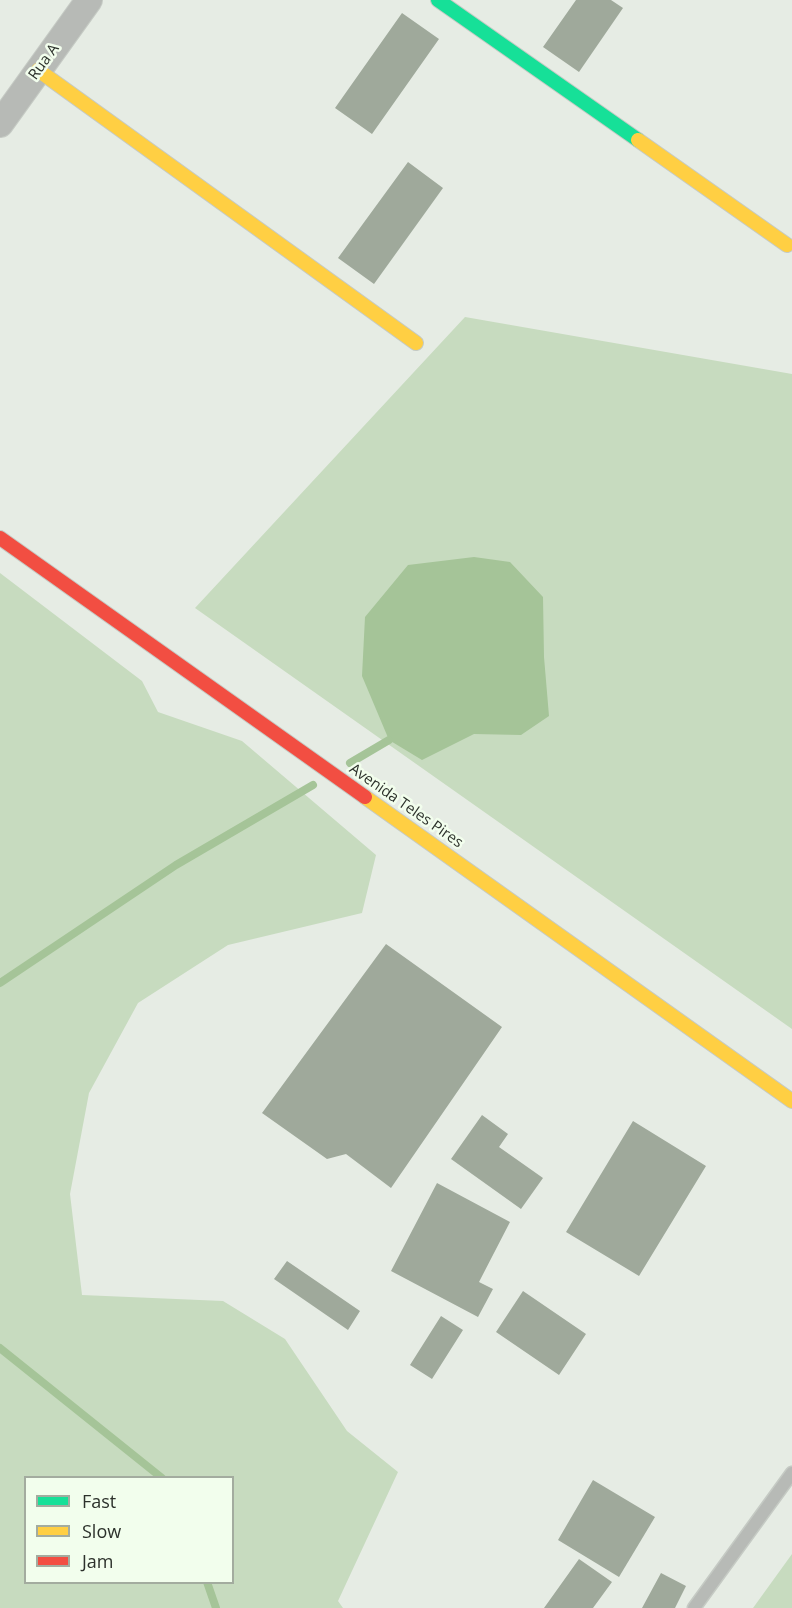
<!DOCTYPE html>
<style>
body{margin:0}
#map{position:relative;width:792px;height:1608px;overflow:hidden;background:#e6ece4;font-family:"Open Sans",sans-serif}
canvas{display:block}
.legend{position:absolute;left:24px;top:1476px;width:210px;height:108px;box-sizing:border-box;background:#f2feed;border:2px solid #a3ac9f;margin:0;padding:8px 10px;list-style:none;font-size:18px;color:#2c312b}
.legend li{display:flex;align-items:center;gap:12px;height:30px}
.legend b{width:30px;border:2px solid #a3ac9f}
</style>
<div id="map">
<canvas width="792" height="1608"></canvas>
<ul class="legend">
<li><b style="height:8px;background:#16e098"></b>Fast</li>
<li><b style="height:8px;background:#ffcf43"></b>Slow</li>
<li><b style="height:8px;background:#f24e42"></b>Jam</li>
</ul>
</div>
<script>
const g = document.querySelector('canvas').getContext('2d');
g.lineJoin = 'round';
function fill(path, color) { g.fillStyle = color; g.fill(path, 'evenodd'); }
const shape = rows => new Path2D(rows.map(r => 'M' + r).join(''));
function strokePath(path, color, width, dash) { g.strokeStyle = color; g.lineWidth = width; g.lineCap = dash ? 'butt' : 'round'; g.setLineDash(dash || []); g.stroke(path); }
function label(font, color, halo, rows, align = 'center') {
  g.font = font + ' "Open Sans",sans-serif'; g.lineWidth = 5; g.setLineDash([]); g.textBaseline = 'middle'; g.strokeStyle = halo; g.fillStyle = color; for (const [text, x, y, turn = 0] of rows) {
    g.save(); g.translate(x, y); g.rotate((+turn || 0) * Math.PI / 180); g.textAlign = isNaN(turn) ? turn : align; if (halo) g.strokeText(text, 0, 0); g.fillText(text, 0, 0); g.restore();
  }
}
const green = shape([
 [465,317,792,374,792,1029,195,608],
 [0,573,142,681,158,712,242,741,376,855,362,913,228,945,138,1003,89,1093,70,1194,82,1295,223,1301,285,1339,347,1431,398,1472,338,1601,343,1608,0,1608],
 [26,1478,232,1478,232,1582,26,1582],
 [792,1554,792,1608,753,1608]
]);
const water = shape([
 [474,557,510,562,543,597,544,657,549,716,521,735,474,734,422,760,389,740,362,676,365,617,408,565]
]);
const stream = shape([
 [350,763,389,740],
 [0,983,176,865,313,785],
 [0,1348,162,1478],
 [207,1582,216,1608]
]);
const building = shape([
 [576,0,611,0,623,8,579,72,543,47],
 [402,13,439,39,372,134,335,108],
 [408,162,443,188,374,284,338,258],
 [386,944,502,1027,391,1188,346,1154,327,1159,262,1113],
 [482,1115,508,1134,499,1147,543,1178,521,1209,451,1159],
 [633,1121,706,1166,639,1276,566,1232],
 [437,1183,510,1222,479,1282,493,1289,478,1317,391,1271],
 [287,1261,360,1311,348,1330,274,1279],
 [523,1291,586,1334,559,1375,496,1332],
 [441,1316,463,1330,432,1379,410,1365],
 [593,1480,655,1517,619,1577,558,1540],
 [579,1559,612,1582,593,1608,544,1608],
 [661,1573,686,1586,675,1608,642,1608]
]);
const lane = shape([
 [694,1608,792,1473]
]);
const street = shape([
 [0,124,89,0]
]);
const fast = shape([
 [438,0,638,140]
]);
const slow = shape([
 [38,70,416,343],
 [638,140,787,245],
 [365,797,792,1101]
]);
const jam = shape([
 [0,538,365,797]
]);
const streetNames = [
 ["Rua A",44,62,-54],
 ["Avenida Teles Pires",406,806,35]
];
fill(green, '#c7dbbf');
fill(water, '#a5c498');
strokePath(stream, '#a5c498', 8);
fill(building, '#9fa99b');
strokePath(lane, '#c5cac4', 15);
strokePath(street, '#c5cac4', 28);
strokePath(fast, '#c5cac4', 16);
strokePath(slow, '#c5cac4', 16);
strokePath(jam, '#c5cac4', 16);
strokePath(lane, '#b7bab6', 12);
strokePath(street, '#b7bab6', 26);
strokePath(fast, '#16e098', 14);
strokePath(slow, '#ffcf43', 14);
strokePath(jam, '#f24e42', 14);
label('15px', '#2c312b', '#f2feed', streetNames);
</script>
